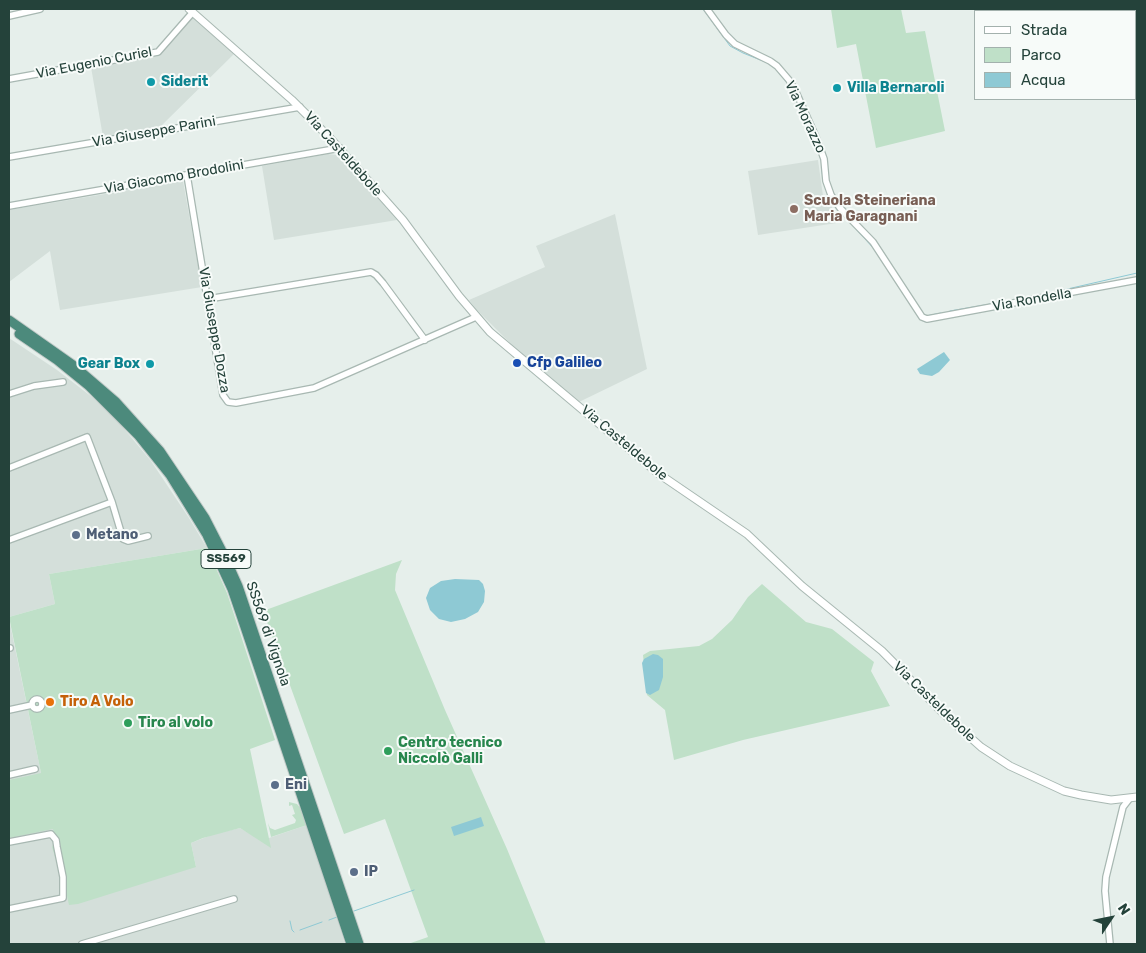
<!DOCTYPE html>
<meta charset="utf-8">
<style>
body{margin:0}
#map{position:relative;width:1146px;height:953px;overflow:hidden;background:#e6efeb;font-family:Rubik,sans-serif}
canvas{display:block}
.frame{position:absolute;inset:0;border:10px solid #24423a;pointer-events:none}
.legend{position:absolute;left:974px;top:10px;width:162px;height:90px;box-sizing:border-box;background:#f7fbf9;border:1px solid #a3b1ad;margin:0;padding:6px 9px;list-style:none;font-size:15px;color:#24423a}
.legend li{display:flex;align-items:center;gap:10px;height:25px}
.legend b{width:25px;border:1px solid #a3b1ad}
.north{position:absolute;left:1086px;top:893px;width:50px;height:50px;-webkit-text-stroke:4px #f7fbf9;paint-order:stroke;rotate:56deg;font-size:14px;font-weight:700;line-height:20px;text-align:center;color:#24423a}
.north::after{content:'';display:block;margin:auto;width:18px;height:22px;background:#24423a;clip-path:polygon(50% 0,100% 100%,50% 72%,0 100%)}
</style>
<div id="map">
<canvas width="1146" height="953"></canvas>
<div class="frame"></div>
<ul class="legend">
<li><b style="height:6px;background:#fff"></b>Strada</li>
<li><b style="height:14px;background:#bfe0c8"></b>Parco</li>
<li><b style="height:14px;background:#8ec9d4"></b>Acqua</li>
</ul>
<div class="north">N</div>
</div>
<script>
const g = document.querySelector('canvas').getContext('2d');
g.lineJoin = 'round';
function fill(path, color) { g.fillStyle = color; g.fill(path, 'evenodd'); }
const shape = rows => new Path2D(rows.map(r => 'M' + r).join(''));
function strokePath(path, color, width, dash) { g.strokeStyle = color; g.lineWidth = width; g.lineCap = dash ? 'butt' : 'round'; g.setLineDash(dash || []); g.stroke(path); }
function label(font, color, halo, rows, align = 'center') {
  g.font = font + ' Rubik,sans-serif'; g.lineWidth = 4; g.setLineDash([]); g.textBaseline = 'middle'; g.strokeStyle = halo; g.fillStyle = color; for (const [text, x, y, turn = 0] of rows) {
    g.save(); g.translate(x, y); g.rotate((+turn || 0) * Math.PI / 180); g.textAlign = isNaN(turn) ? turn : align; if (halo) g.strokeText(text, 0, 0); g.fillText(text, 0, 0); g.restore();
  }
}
const built = shape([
 [192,17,234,54,161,126,103,137,91,67,158,56],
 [328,154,337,155,344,160,397,220,274,240,262,166],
 [818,160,823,196,843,222,758,235,748,171],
 [183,181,202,287,60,310,50,251,9,282,9,210],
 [615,214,647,369,579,402,517,350,476,309,469,300,545,267,536,246],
 [9,338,57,370,92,397,120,424,151,461,189,518,207,548,49,574,55,604,9,617],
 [9,619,41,773,196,867,191,843,214,834,240,828,254,836,266,839,307,825,345,944,9,944]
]);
const green = shape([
 [831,9,901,9,906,33,925,31,945,131,876,148,856,44,837,48],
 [207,548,227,593,275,740,250,749,271,848,240,828,203,838,191,843,196,867,78,904,69,905,64,882,59,876,62,872,60,865,56,860,52,847,55,842,53,829,9,838,9,780,41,773,9,617,55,604,49,574],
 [402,560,396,574,395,590,445,710,507,849,546,944,408,944,428,937,385,819,344,834,263,611],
 [762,584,806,622,832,629,874,662,871,671,890,706,743,740,674,760,665,710,647,695,643,655,650,651,699,646,712,639,732,620,748,597],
 [289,802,297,804,302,810,307,825,271,837,268,823,270,828,275,830,295,823,296,820,292,815,295,814,292,805,289,806]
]);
const water = shape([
 [944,352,950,360,939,372,932,376,920,374,917,369],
 [455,579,479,580,483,584,485,591,484,602,478,612,465,619,451,622,439,619,430,610,426,598,430,588,441,581],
 [653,654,658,655,663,659,663,677,659,690,650,695,646,693,642,663,644,659],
 [481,817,484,826,454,836,451,827]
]);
const stream = shape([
 [703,9,730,46,743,53,768,63,777,70],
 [779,73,789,85,798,104,821,159],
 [822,170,823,180,829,196],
 [831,199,835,206],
 [845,217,876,251],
 [950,311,1037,296,1137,273],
 [922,312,926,316,941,313],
 [354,911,414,890],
 [329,920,337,917],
 [290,921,292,930,294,932],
 [300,930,322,922]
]);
const minor = shape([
 [707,9,726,35,735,44,770,61,777,66,789,80,796,92,816,137,824,159,826,181,831,195,840,208,873,242,922,317,927,319,1137,280],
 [9,16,40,9],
 [9,79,158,52,193,12],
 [9,157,300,107],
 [187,175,223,395,228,402,236,403,314,388,476,317],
 [9,206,340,148],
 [208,299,371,272,376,275,383,283,425,340],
 [9,394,34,386,63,382],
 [9,468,87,437,112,502,123,539,128,541,148,536],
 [9,540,112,502],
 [9,648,10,648],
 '32 704a5 5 0 1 1 10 0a5 5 0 1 1-10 0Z',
 [9,710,32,705],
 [9,775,35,769],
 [9,842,51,834,56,840,57,847,63,877,63,898,9,909],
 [82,944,234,899],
 [1110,944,1105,891,1106,877,1123,807,1130,798]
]);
const tertiary = shape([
 [189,9,292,100,330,138,403,220,459,296,490,332,659,474,747,534,802,586,882,651,944,714,981,747,1010,766,1064,791,1081,795,1111,800,1137,797]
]);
const trunk = shape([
 [9,320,73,365,116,402,160,451,205,518,225,557,238,586,359,944],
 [19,334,57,360,89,386,138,435,170,475,207,535,232,589,246,630,351,944]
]);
const markers = [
 [151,82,5,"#0f9aa8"],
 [837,88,5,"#0f9aa8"],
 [794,209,5,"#8d6e63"],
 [517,363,5,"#1a4fb4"],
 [150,364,5,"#0f9aa8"],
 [76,535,5,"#5c6f8a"],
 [50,702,5,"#e8710a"],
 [128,723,5,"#2e9e5b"],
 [388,751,5,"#2e9e5b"],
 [275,785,5,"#5c6f8a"],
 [354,872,5,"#5c6f8a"]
];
const shields = [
 [226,559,50]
];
const shieldNames = [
 ["SS569",226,559]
];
const streetNames = [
 ["Via Eugenio Curiel",94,63,-11],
 ["Via Morazzo",805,117,65],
 ["Via Giuseppe Parini",154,132,-10],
 ["Via Casteldebole",343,154,48],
 ["Via Giacomo Brodolini",174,177,-10],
 ["Via Rondella",1032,300,-10],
 ["Via Giuseppe Dozza",214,330,80],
 ["Via Casteldebole",624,443,40],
 ["SS569 di Vignola",268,634,71],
 ["Via Casteldebole",934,702,44]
];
const cultureNames = [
 ["Siderit",161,82],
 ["Villa Bernaroli",847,88],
 ["Gear Box",140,364,"right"]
];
const educationNames = [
 ["Scuola Steineriana",804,201],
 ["Maria Garagnani",804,217]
];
const transitNames = [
 ["Cfp Galileo",527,363]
];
const serviceNames = [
 ["Metano",86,535],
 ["Eni",285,785],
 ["IP",364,872]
];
const foodNames = [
 ["Tiro A Volo",60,702]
];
const leisureNames = [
 ["Tiro al volo",138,723],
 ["Centro tecnico",398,743],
 ["Niccolò Galli",398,759]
];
fill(built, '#d4dfda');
fill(green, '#bfe0c8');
fill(water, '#8ec9d4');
strokePath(stream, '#8ec9d4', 1);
strokePath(minor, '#a8b8b2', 8);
strokePath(tertiary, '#a8b8b2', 9);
strokePath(trunk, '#c2cac8', 11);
strokePath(minor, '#fff', 5.5);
strokePath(tertiary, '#fff', 7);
strokePath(trunk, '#4c8a7c', 9);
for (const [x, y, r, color] of markers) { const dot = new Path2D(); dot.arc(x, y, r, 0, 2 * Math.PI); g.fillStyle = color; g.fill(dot); strokePath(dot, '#f7fbf9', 2); }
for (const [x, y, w] of shields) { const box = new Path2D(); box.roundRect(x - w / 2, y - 9.5, w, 19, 4); g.fillStyle = '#f7fbf9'; g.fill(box); strokePath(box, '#24423a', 1); }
label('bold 12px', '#24423a', null, shieldNames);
label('14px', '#24423a', '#f7fbf9', streetNames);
label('bold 14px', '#0d838f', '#f7fbf9', cultureNames, 'left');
label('bold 14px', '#785e54', '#f7fbf9', educationNames, 'left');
label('bold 14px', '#164399', '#f7fbf9', transitNames, 'left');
label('bold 14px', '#4e5e75', '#f7fbf9', serviceNames, 'left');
label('bold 14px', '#c56008', '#f7fbf9', foodNames, 'left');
label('bold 14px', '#27864d', '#f7fbf9', leisureNames, 'left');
</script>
